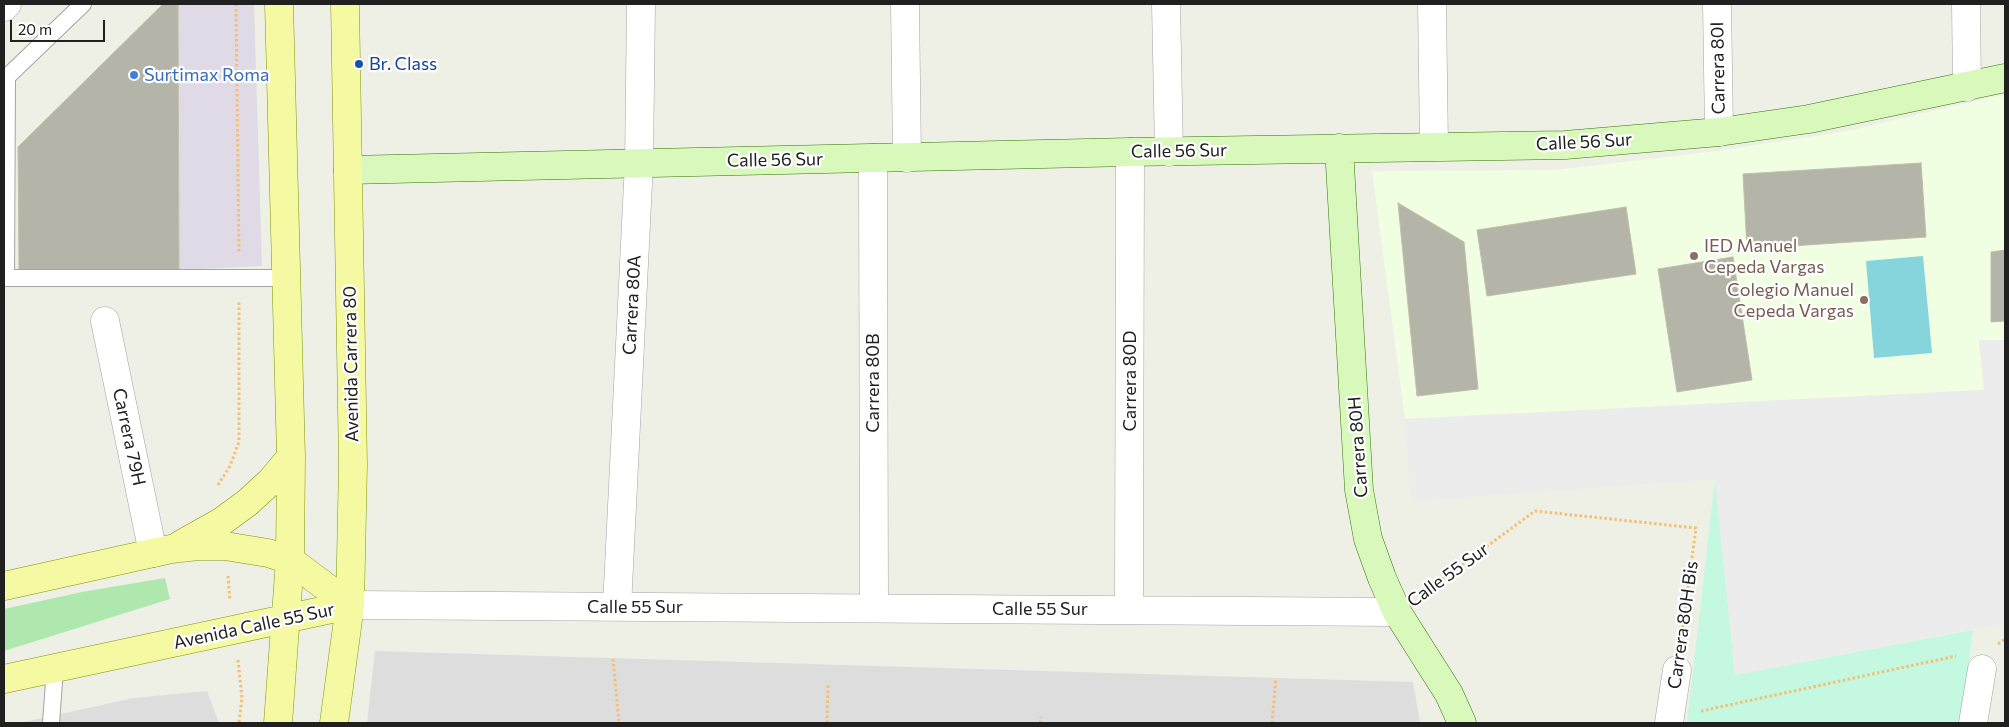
<!DOCTYPE html>
<style>
body{margin:0}
#map{position:relative;width:2009px;height:727px;overflow:hidden;background:#eef0e6;font-family:Commissioner,sans-serif}
canvas{display:block}
.frame{position:absolute;inset:0;border:5px solid #202020;pointer-events:none}
.scale{position:absolute;left:10px;top:20px;width:95px;height:22px;box-sizing:border-box;border:2px solid #202020;border-top:0;padding-left:6px;font-size:15px;line-height:18px;white-space:nowrap;color:#202020;-webkit-text-stroke:4px #fff;paint-order:stroke}
</style>
<div id="map">
<canvas width="2009" height="727"></canvas>
<div class="frame"></div>
<div class="scale">20 m</div>
</div>
<script>
const g = document.querySelector('canvas').getContext('2d');
g.lineJoin = 'round';
function fill(path, color) { g.fillStyle = color; g.fill(path, 'evenodd'); }
const shape = rows => new Path2D(rows.map(r => 'M' + r).join(''));
function strokePath(path, color, width, dash) { g.strokeStyle = color; g.lineWidth = width; g.lineCap = dash ? 'butt' : 'round'; g.setLineDash(dash || []); g.stroke(path); }
function label(font, color, halo, rows, align = 'center') {
  g.font = font + ' Commissioner,sans-serif'; g.lineWidth = 4.5; g.setLineDash([]); g.textBaseline = 'middle'; g.strokeStyle = halo; g.fillStyle = color; for (const [text, x, y, turn = 0] of rows) {
    g.save(); g.translate(x, y); g.rotate((+turn || 0) * Math.PI / 180); g.textAlign = isNaN(turn) ? turn : align; if (halo) g.strokeText(text, 0, 0); g.fillText(text, 0, 0); g.restore();
  }
}
const residential = shape([
 [375,651,1413,682,1420,723,367,723],
 [207,691,219,723,19,723,134,698]
]);
const education = shape([
 [2005,94,2005,340,1979,340,1984,390,1405,419,1372,171,1555,170,1717,151,1848,131]
]);
const grass = shape([
 [165,578,170,599,4,651,4,609,82,592]
]);
const park = shape([
 [1715,479,1735,675,1973,630,1961,723,1687,723]
]);
const pitch = shape([
 [1923,256,1932,353,1874,358,1866,261]
]);
const parking = shape([
 [1979,340,2005,340,2005,623,1735,675,1715,479,1411,501,1405,419,1984,390]
]);
const plaza = shape([
 [178,4,254,4,262,266,179,270]
]);
const building = shape([
 [163,4,178,4,179,270,19,272,18,147,163,4],
 [1921,163,1926,237,1747,249,1743,174,1921,163],
 [1398,203,1464,242,1478,389,1417,396,1398,203],
 [1626,207,1636,274,1487,296,1477,230,1626,207],
 [2005,250,2005,321,1991,322,1991,252,2005,250],
 [1733,257,1752,380,1677,392,1658,269,1733,257]
]);
const path = shape([
 [236,4,239,253],
 [218,485,230,466,239,442,239,302],
 [228,576,230,600],
 [1422,594,1535,511,1696,528,1681,641],
 [1998,644,2005,639],
 [613,659,619,723],
 [238,660,242,698,239,723],
 [1701,711,1956,656],
 [827,723,828,683],
 [1040,723,1041,717],
 [1272,723,1276,678]
]);
const lane = shape([
 [83,4,7,77,6,278,287,278],
 [51,723,55,668]
]);
const street = shape([
 [905,4,907,158],
 [1166,4,1169,152],
 [1432,4,1434,146],
 [1717,4,1719,132],
 [1966,4,1967,87],
 [4,7,7,4],
 [873,158,874,608],
 [105,321,153,553],
 [350,605,1397,612],
 [617,607,639,163,641,4],
 [1129,610,1130,152],
 [1669,723,1677,670],
 [1973,723,1982,669]
]);
const secondary = shape([
 [1339,148,1359,490,1368,539,1382,578,1397,612,1449,694,1462,723],
 [348,170,1130,152,1565,145,1719,132,1809,119,2005,78]
]);
const primary = shape([
 [180,545,221,522,247,503,271,481,291,457],
 [4,586,171,549,198,546,225,546,268,553,290,560,350,605],
 [4,679,350,605],
 [278,723,290,560,291,457,279,4],
 [334,723,350,605,353,464,345,4]
]);
const markers = [
 [359,64,5,"#1a4fb4"],
 [134,75,5,"#3f7fe0"],
 [1694,256,5,"#8d6e63"],
 [1864,300,5,"#8d6e63"]
];
const transitNames = [
 ["Br. Class",369,64]
];
const streetNames = [
 ["Carrera 80I",1718,68,-91],
 ["Calle 56 Sur",1584,142,-3],
 ["Calle 56 Sur",1179,151,-1],
 ["Calle 56 Sur",775,160,-1],
 ["Carrera 80A",632,305,-87],
 ["Avenida Carrera 80",351,364,-91],
 ["Carrera 80D",1130,381,-90],
 ["Carrera 80B",873,383,-90],
 ["Carrera 79H",129,437,78],
 ["Carrera 80H",1358,447,-94],
 ["Calle 55 Sur",1448,575,-36],
 ["Calle 55 Sur",635,607],
 ["Calle 55 Sur",1040,609],
 ["Carrera 80H Bis",1683,625,-82],
 ["Avenida Calle 55 Sur",254,626,-12]
];
const shopNames = [
 ["Surtimax Roma",144,75]
];
const educationNames = [
 ["IED Manuel",1704,246],
 ["Cepeda Vargas",1704,267],
 ["Colegio Manuel",1854,290,"right"],
 ["Cepeda Vargas",1854,311,"right"]
];
fill(residential, '#dedddd');
fill(education, '#f0fee1');
fill(grass, '#afe8ae');
fill(park, '#c5f8e1');
fill(pitch, '#87d5dc');
fill(parking, '#ececec');
fill(plaza, '#e0dae6');
fill(building, '#b5b4a9');
strokePath(building, '#c1bfa9', 1);
strokePath(lane, '#a4a4a4', 18);
strokePath(street, '#a4a4a4', 29);
strokePath(secondary, '#357508', 29);
strokePath(primary, '#819605', 29);
strokePath(path, '#f6be72', 3, [2.5, 2.5]);
strokePath(lane, '#fff', 16);
strokePath(street, '#fff', 28);
strokePath(secondary, '#d8f8bc', 28);
strokePath(primary, '#f5f9a2', 28);
for (const [x, y, r, color] of markers) { const dot = new Path2D(); dot.arc(x, y, r, 0, 2 * Math.PI); g.fillStyle = color; g.fill(dot); strokePath(dot, '#fff', 2); }
label('18px', '#164399', '#fff', transitNames, 'left');
label('18px', '#202020', '#fff', streetNames);
label('18px', '#366cbe', '#fff', shopNames, 'left');
label('18px', '#785e54', '#fff', educationNames, 'left');
</script>
